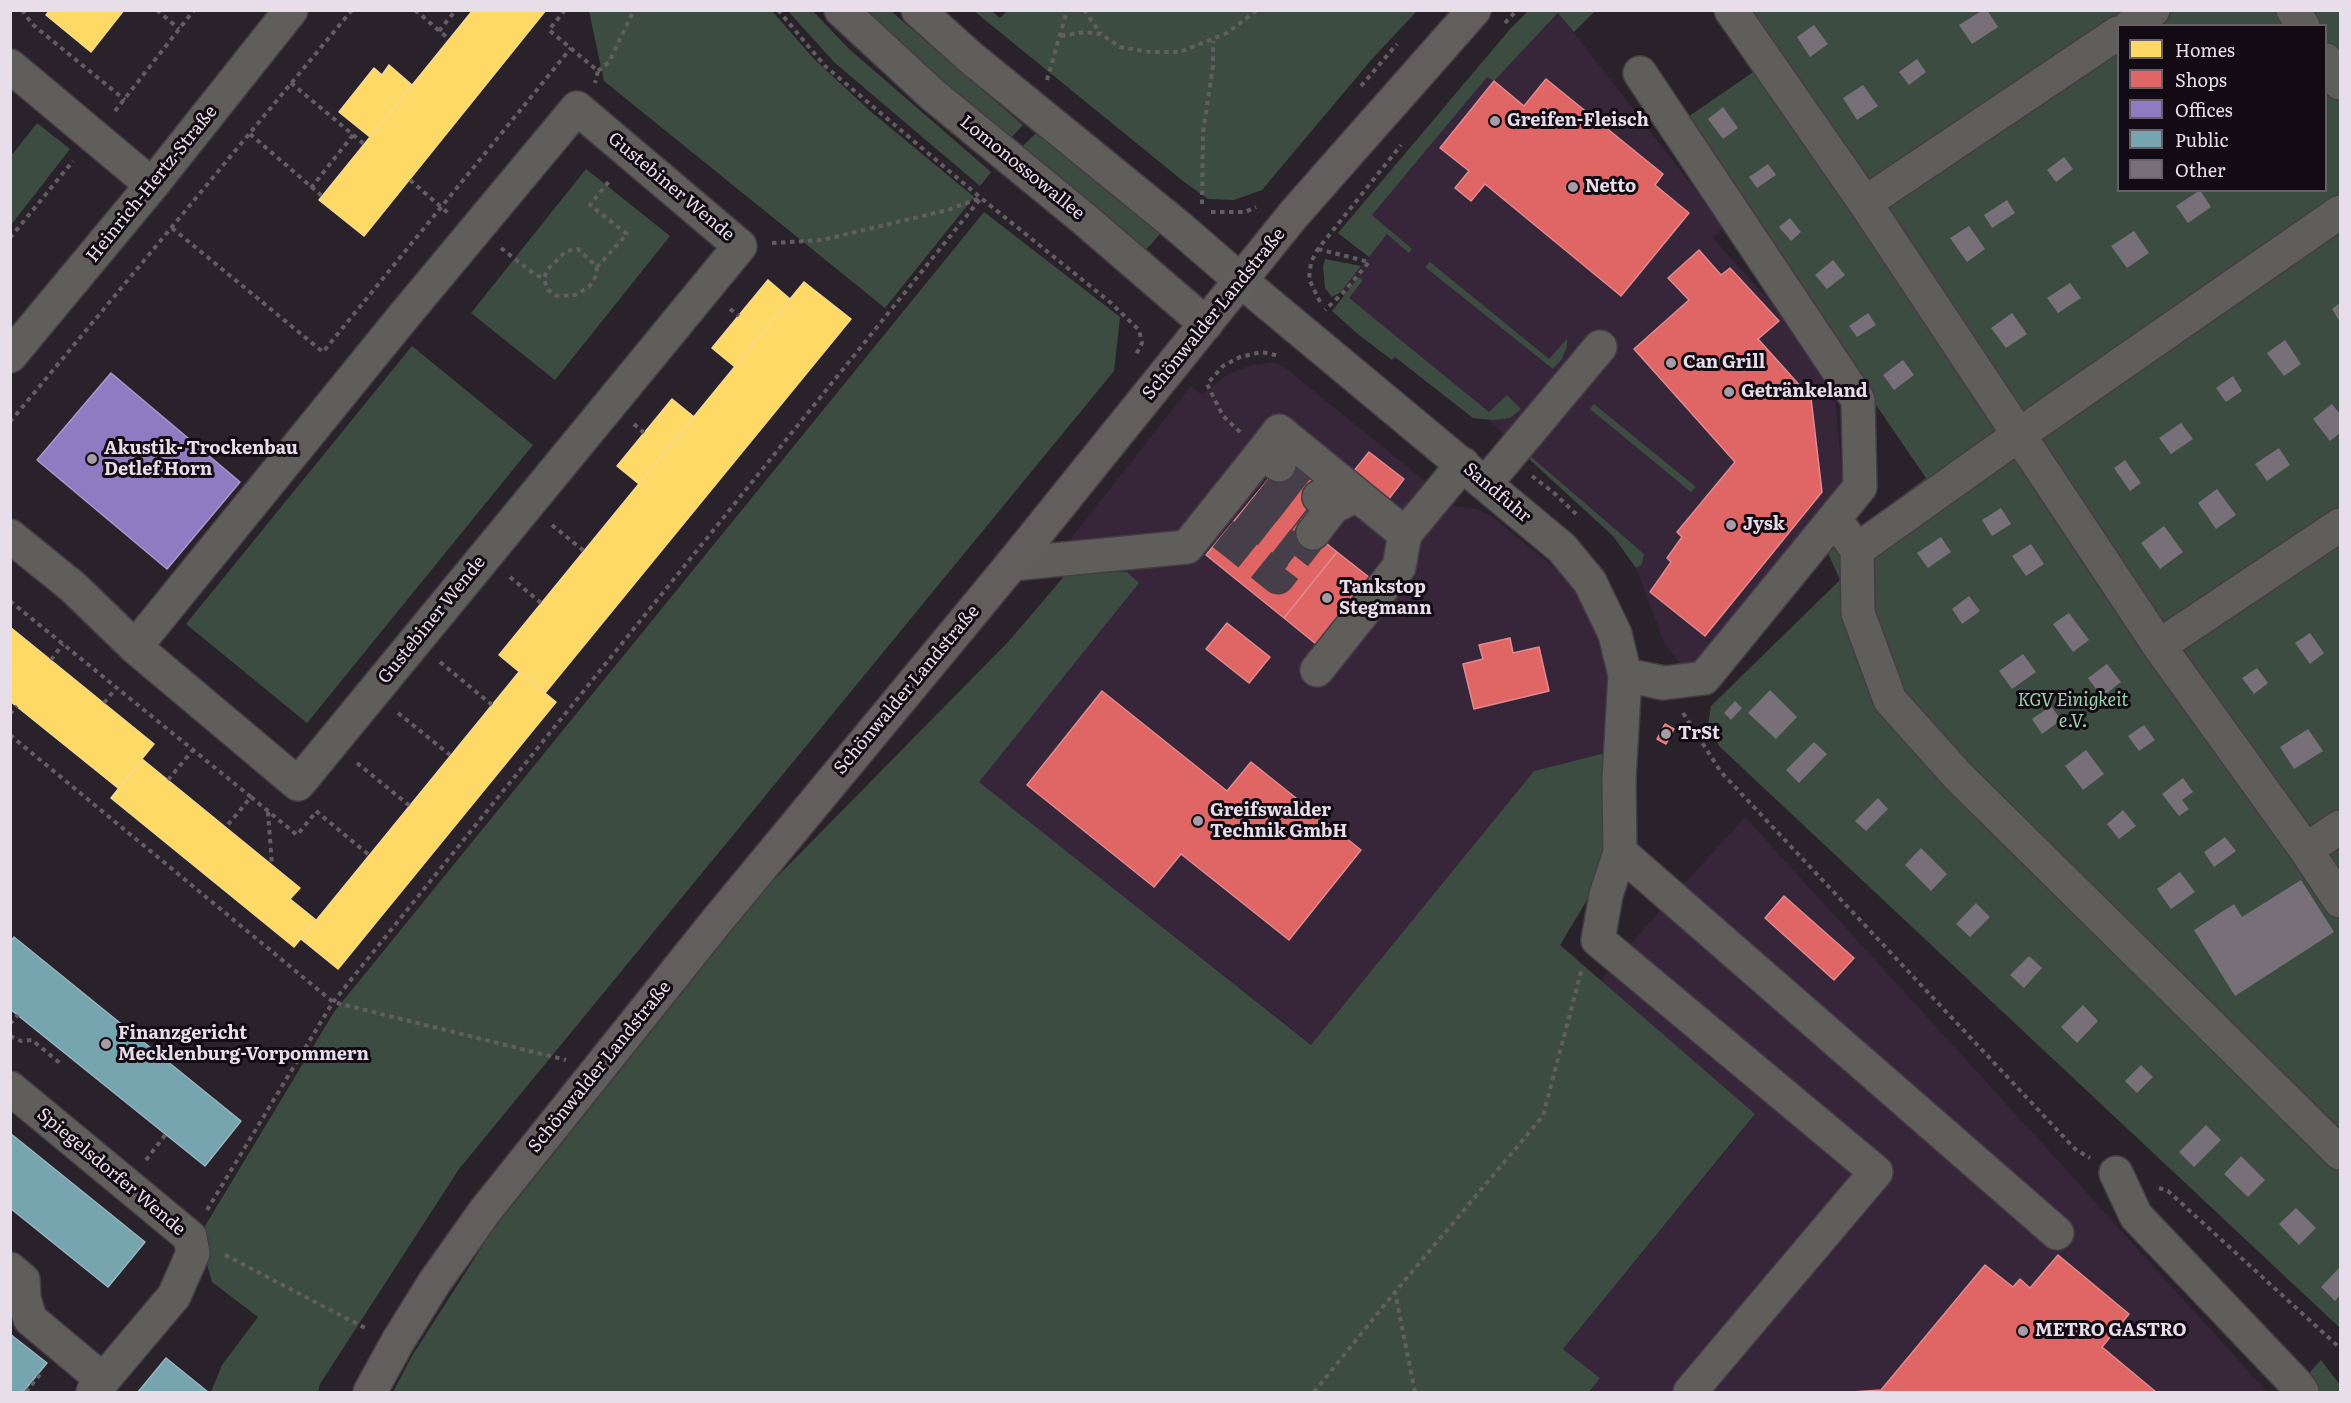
<!DOCTYPE html>
<meta charset="utf-8">
<style>
body{margin:0}
#map{position:relative;width:2351px;height:1403px;overflow:hidden;background:#2a222b;font-family:Literata,serif}
canvas{display:block}
.frame{position:absolute;inset:0;border:12px solid #e8dee9;pointer-events:none}
.legend{position:absolute;left:2117px;top:24px;width:210px;height:168px;box-sizing:border-box;background:#120b13;border:2px solid #685f69;margin:0;padding:8px 10px;list-style:none;font-size:18px;color:#e8dee9}
.legend li{display:flex;align-items:center;gap:12px;height:30px}
.legend b{width:30px;border:2px solid #685f69}
</style>
<div id="map">
<canvas width="2351" height="1403"></canvas>
<div class="frame"></div>
<ul class="legend">
<li><b style="height:16px;background:#ffd966"></b>Homes</li>
<li><b style="height:16px;background:#e06666"></b>Shops</li>
<li><b style="height:16px;background:#8e7cc3"></b>Offices</li>
<li><b style="height:16px;background:#76a5af"></b>Public</li>
<li><b style="height:16px;background:#777078"></b>Other</li>
</ul>
</div>
<script>
const g = document.querySelector('canvas').getContext('2d');
g.lineJoin = 'round';
function fill(path, color) { g.fillStyle = color; g.fill(path, 'evenodd'); }
const shape = rows => new Path2D(rows.map(r => 'M' + r).join(''));
function strokePath(path, color, width, dash) { g.strokeStyle = color; g.lineWidth = width; g.lineCap = dash ? 'butt' : 'round'; g.setLineDash(dash || []); g.stroke(path); }
function label(font, color, halo, rows, align = 'center') {
  g.font = font + ' Literata,serif'; g.lineWidth = 6; g.setLineDash([]); g.textBaseline = 'middle'; g.strokeStyle = halo; g.fillStyle = color; for (const [text, x, y, turn = 0] of rows) {
    g.save(); g.translate(x, y); g.rotate((+turn || 0) * Math.PI / 180); g.textAlign = isNaN(turn) ? turn : align; if (halo) g.strokeText(text, 0, 0); g.fillText(text, 0, 0); g.restore();
  }
}
const built = shape([
 [1559,13,1724,227,1713,238,1793,328,1833,381,1843,482,1695,669,1681,664,1665,645,1636,568,1613,536,1528,458,1529,456,1488,420,1473,418,1395,357,1392,360,1359,335,1332,311,1345,295,1341,292,1390,230,1372,215,1487,76,1494,81],
 [1273,362,1284,367,1457,507,1477,509,1493,517,1573,583,1601,633,1610,686,1605,753,1534,771,1312,1045,978,782,1138,583,1067,573,1069,541,1191,386,1202,395,1228,374,1249,366],
 [1745,817,2089,1195,2267,1392,1589,1392,1600,1378,1563,1349,1755,1115,1600,981,1646,926]
]);
const green = shape([
 [589,11,772,11,814,59,870,111,974,197,885,308,604,81],
 [788,11,813,11,848,48,991,172,980,186,834,62],
 [863,11,891,11,1023,125,1009,140,913,58],
 [1007,11,1007,10,1417,11,1372,59,1262,190,1234,200,1208,199,1183,181,974,11,992,11,1000,18],
 [1528,11,1595,11,1574,32,1558,13,1494,81,1487,77,1372,215,1412,249,1409,253,1387,234,1369,257,1338,233,1511,28],
 [1716,11,2340,11,2340,1328,1719,746,1708,725,1711,706,1840,580,1827,551,1926,478,1682,121,1755,71],
 [2118,26,2326,26,2326,190,2118,190],
 [37,123,70,149,11,225,11,156],
 [1036,133,1161,233,1145,251,1022,147],
 [586,169,670,236,555,380,471,313],
 [984,212,1120,317,1114,371,459,1169,320,1384,318,1392,211,1392,222,1365,258,1317,212,1282,199,1236,334,1012],
 [1325,259,1361,266,1341,292,1332,297,1325,288,1323,267],
 [1430,262,1549,359,1567,339,1567,346,1562,359,1553,369,1425,267],
 [1359,277,1363,280,1349,298,1489,412,1507,395,1521,409,1510,418,1494,420,1473,418,1395,357,1392,360,1359,335,1332,311],
 [412,346,533,445,307,723,186,624],
 [1594,404,1696,487,1691,492,1590,409],
 [1530,456,1644,554,1642,564,1636,568,1613,536,1528,458],
 [1127,572,1139,583,979,782,1311,1045,1534,771,1605,753,1602,875,1560,945,1755,1114,1563,1349,1600,1378,1589,1392,393,1392,412,1356,492,1231,765,889,1009,641,1067,573],
 [2321,1360,2340,1385,2340,1392,2292,1392]
]);
const homes = shape([
 [50,10,124,10,91,52,46,15,50,10],
 [473,10,546,10,364,236,319,200,473,10],
 [389,65,412,85,370,137,339,112,374,68,382,75,389,65],
 [768,280,790,299,735,367,712,348,768,280],
 [804,282,851,319,545,693,499,655,804,282],
 [672,399,694,417,639,484,617,466,672,399],
 [10,627,154,744,118,788,10,701,10,627],
 [519,672,556,702,338,969,301,939,519,672],
 [142,759,300,888,290,899,316,920,294,947,111,798,142,759]
]);
const shops = shape([
 [1546,79,1663,174,1655,185,1689,213,1621,296,1485,184,1471,201,1455,188,1469,171,1440,148,1494,81,1524,106,1546,79],
 [1699,250,1721,275,1730,268,1779,321,1758,339,1811,398,1822,492,1705,636,1650,592,1671,562,1667,558,1682,537,1677,532,1735,462,1634,349,1689,300,1668,278,1699,250],
 [1295,447,1334,479,1299,521,1337,552,1284,618,1206,555,1295,447],
 [1369,452,1404,479,1388,500,1353,472,1369,452],
 [1337,552,1370,578,1316,644,1284,618,1337,552],
 [1227,623,1270,657,1249,683,1206,649,1227,623],
 [1510,638,1513,653,1539,647,1549,691,1474,709,1463,664,1483,659,1479,645,1510,638],
 [1102,691,1227,791,1251,762,1361,850,1289,940,1181,854,1154,887,1027,785,1102,691],
 [1665,724,1674,729,1666,744,1657,739,1665,724],
 [1784,896,1854,958,1834,980,1765,918,1784,896],
 [2058,1255,2129,1314,2102,1347,2156,1392,1852,1392,1881,1390,1985,1265,2013,1287,2020,1279,2030,1288,2058,1255]
]);
const offices = shape([
 [111,373,240,482,167,569,37,460,111,373]
]);
const public = shape([
 [14,937,241,1121,205,1166,10,1009,10,942,14,937],
 [10,1133,145,1242,108,1287,10,1208,10,1133],
 [10,1334,47,1363,23,1392,10,1392,10,1334],
 [166,1358,208,1392,138,1392,166,1358]
]);
const building = shape([
 [1983,10,1987,10,1998,27,1972,44,1959,25],
 [1814,25,1828,44,1810,57,1797,37],
 [1917,59,1926,72,1909,85,1899,72],
 [1863,85,1878,106,1857,120,1843,98],
 [1723,107,1738,128,1723,139,1708,119],
 [2064,157,2073,169,2056,182,2047,170],
 [1768,164,1776,175,1757,188,1749,177],
 [2200,190,2211,207,2188,223,2176,206],
 [2007,200,2015,213,1992,228,1984,215],
 [1790,218,1801,232,1791,241,1779,227],
 [1969,226,1985,249,1967,262,1950,238],
 [2134,231,2149,253,2127,268,2111,246],
 [1833,260,1845,275,1827,289,1815,275],
 [2070,283,2081,298,2058,313,2047,298],
 [2340,303,2340,322,2332,309],
 [1868,313,1876,325,1857,337,1849,326],
 [2012,313,2027,334,2006,348,1991,328],
 [2285,340,2301,364,2284,376,2267,353],
 [1903,360,1914,375,1894,390,1883,375],
 [2233,376,2242,391,2226,402,2216,388],
 [2332,404,2340,414,2340,433,2330,441,2313,419],
 [2181,423,2193,439,2171,454,2159,438],
 [2279,448,2290,465,2267,481,2255,464],
 [2125,460,2141,483,2130,491,2114,468],
 [2217,489,2236,515,2216,529,2198,503],
 [2001,508,2011,524,1992,536,1982,520],
 [2164,526,2183,552,2160,569,2141,543],
 [1941,537,1951,552,1928,568,1917,553],
 [2031,544,2044,564,2026,576,2012,556],
 [1969,596,1980,611,1962,624,1952,609],
 [2069,613,2089,640,2073,652,2053,624],
 [2310,633,2324,653,2310,664,2295,643],
 [2023,654,2036,672,2012,689,1999,671],
 [2107,664,2121,682,2102,697,2088,678],
 [2257,668,2268,683,2254,694,2242,678],
 [1770,690,1797,717,1776,739,1748,713],
 [1735,701,1742,708,1731,720,1724,713],
 [2051,706,2061,720,2042,734,2032,719],
 [2144,725,2155,740,2139,751,2128,736],
 [2308,729,2323,751,2294,769,2280,747],
 [1814,742,1827,754,1799,783,1786,770],
 [2086,750,2104,774,2083,790,2065,766],
 [2183,778,2193,792,2182,800,2189,809,2179,816,2162,794],
 [1878,798,1888,809,1866,831,1855,821],
 [2123,810,2136,826,2119,839,2107,824],
 [2225,837,2236,851,2214,867,2204,852],
 [1921,848,1947,874,1931,891,1905,865],
 [2180,872,2195,892,2171,909,2157,889],
 [2301,880,2334,932,2235,996,2194,930,2234,904,2242,917],
 [1976,903,1990,917,1970,937,1956,924],
 [2029,956,2042,968,2024,988,2010,975],
 [2083,1005,2098,1021,2077,1043,2061,1027],
 [2141,1065,2153,1077,2137,1093,2125,1081],
 [2206,1125,2221,1140,2194,1167,2179,1152],
 [2241,1156,2265,1180,2248,1197,2224,1174],
 [2296,1208,2316,1228,2299,1245,2279,1224],
 [2340,1267,2340,1295,2335,1301,2321,1287]
]);
const minorTunnel = shape([
 [1279,465,1319,497],
 [1261,488,1301,519],
 [1242,512,1296,554],
 [1223,534,1278,578,1313,533]
]);
const path = shape([
 [22,10,32,24,125,100],
 [157,10,179,29],
 [415,10,449,39],
 [565,10,549,30,598,71,595,83],
 [778,10,825,66,981,198,1111,303,1139,330,1142,343,1135,357],
 [1084,10,1101,34],
 [1505,23,1517,10],
 [439,31,456,10],
 [1061,36,1085,32,1101,34,1120,47,1150,52,1180,52,1227,33,1257,10],
 [598,71,609,62,634,10],
 [1047,80,1067,10],
 [291,83,364,144],
 [1361,86,1397,44],
 [115,111,194,10],
 [250,134,322,196],
 [410,180,448,213],
 [311,188,353,135],
 [1202,204,1203,132,1213,66,1213,41],
 [1211,212,1245,212,1256,207],
 [172,228,323,352,571,48],
 [10,238,73,161],
 [772,243,822,240,948,210,980,198],
 [501,248,533,273,544,279],
 [1318,249,1369,262,1343,293,1325,310],
 [597,267,596,276,589,287,575,295,557,296,548,290,544,279,547,270,566,251,578,249,597,267,627,234,590,205,611,179],
 [1320,302,1309,279,1311,262,1318,249,1401,145],
 [730,309,739,316],
 [10,422,352,10],
 [634,424,644,433],
 [1240,432,1223,416,1207,384,1223,366,1240,357,1262,352,1279,356],
 [1532,476,1554,493,1576,514],
 [552,525,584,551],
 [510,577,541,603],
 [10,601,251,797,226,827],
 [51,660,63,644],
 [440,662,492,705],
 [104,703,116,688],
 [398,713,450,755],
 [1683,713,1721,772,2075,1149,2090,1158],
 [10,714,17,706],
 [10,735,333,1002,566,1060],
 [357,763,410,806],
 [168,780,192,751],
 [251,797,297,835,316,812],
 [316,811,369,855],
 [268,812,272,865],
 [10,1024,18,1015],
 [10,1036,21,1041,32,1040,61,1064],
 [146,1160,166,1134],
 [2159,1188,2168,1191,2340,1348],
 [207,1210,333,1002,981,198],
 [225,1255,367,1329],
 [26,1392,42,1372],
 [1314,1392,1395,1292],
 [1415,1392,1395,1292,1543,1116,1582,968]
]);
const minor = shape([
 [841,10,933,95,1083,218,1206,324],
 [918,10,970,57,1180,228,1240,280,1562,548,1590,582,1615,634,1625,675,1619,779,1620,852,1606,895,1598,940,1876,1172,1690,1392],
 [1731,10,1865,203,2159,646,2306,850,2340,901],
 [2293,10,2303,26],
 [2130,26,2153,10],
 [2326,60,2340,83],
 [10,66,152,185],
 [1865,203,2118,33],
 [10,356,152,185,291,10],
 [1262,453,1279,431,1405,534],
 [1486,483,1600,347],
 [1319,497,1333,507,1357,495],
 [1835,519,1857,550,1858,613,1890,700,1958,776,2340,1153],
 [1313,533,1333,507],
 [10,536,73,587,135,647,298,784,740,246,577,108,403,317,135,647],
 [1857,550,2020,434,2340,212],
 [1012,564,1187,547,1262,453,1279,465],
 [2159,646,2340,525],
 [1317,670,1399,567,1405,534,1463,464],
 [1625,675,1664,683,1704,678,1860,487,1858,400,1640,73],
 [2306,850,2340,827],
 [1620,852,2057,1233],
 [10,1088,190,1237,193,1253,174,1296,93,1392],
 [2116,1173,2136,1216,2298,1386,2302,1392],
 [10,1269,23,1280,24,1298,30,1319,103,1380]
]);
const major = shape([
 [370,1392,398,1341,434,1283,485,1211,716,922,1012,564,1294,214,1474,10]
]);
const markers = [
 [1495,121,6,"#a69ca6"],
 [1573,187,6,"#a69ca6"],
 [1671,363,6,"#a69ca6"],
 [1729,392,6,"#a69ca6"],
 [92,459,6,"#a69ca6"],
 [1731,525,6,"#a69ca6"],
 [1327,598,6,"#a69ca6"],
 [1666,734,6,"#a69ca6"],
 [1198,821,6,"#a69ca6"],
 [106,1044,6,"#a69ca6"],
 [2023,1331,6,"#a69ca6"]
];
const poiNames = [
 ["Greifen-Fleisch",1507,121],
 ["Netto",1585,187],
 ["Can Grill",1683,363],
 ["Getränkeland",1741,392],
 ["Akustik- Trockenbau",104,449],
 ["Detlef Horn",104,470],
 ["Jysk",1743,525],
 ["Tankstop",1339,588],
 ["Stegmann",1339,609],
 ["TrSt",1678,734],
 ["Greifswalder",1210,811],
 ["Technik GmbH",1210,832],
 ["Finanzgericht",118,1034],
 ["Mecklenburg-Vorpommern",118,1055],
 ["METRO GASTRO",2035,1331]
];
const streetNames = [
 ["Lomonossowallee",1022,168,39],
 ["Heinrich-Hertz-Straße",152,184,-51],
 ["Gustebiner Wende",671,187,40],
 ["Schönwalder Landstraße",1214,314,-51],
 ["Sandfuhr",1497,493,40],
 ["Gustebiner Wende",432,620,-51],
 ["Schönwalder Landstraße",907,690,-50],
 ["Schönwalder Landstraße",600,1067,-51],
 ["Spiegelsdorfer Wende",111,1172,40]
];
const parkNames = [
 ["KGV Einigkeit",2073,701],
 ["e.V.",2073,722]
];
fill(built, '#372539');
fill(green, '#3d4c41');
fill(homes, '#ffd966');
strokePath(homes, '#f8da8d', 1.5);
fill(shops, '#e06666');
strokePath(shops, '#e28a8d', 1.5);
fill(offices, '#8e7cc3');
strokePath(offices, '#a999ce', 1.5);
fill(public, '#76a5af');
strokePath(public, '#98b6c0', 1.5);
fill(building, '#777078');
strokePath(minorTunnel, '#463e48', 33, [33, 16]);
strokePath(minor, '#443d45', 36);
strokePath(major, '#443d45', 36);
strokePath(path, '#625e60', 4, [4.5, 4.5]);
strokePath(minor, '#605e5b', 33);
strokePath(major, '#615e5d', 33);
for (const [x, y, r, color] of markers) { const dot = new Path2D(); dot.arc(x, y, r, 0, 2 * Math.PI); g.fillStyle = color; g.fill(dot); strokePath(dot, '#120b13', 2); }
label('bold 18px', '#e8dee9', '#120b13', poiNames, 'left');
label('18px', '#e8dee9', '#120b13', streetNames);
label('italic 18px', '#9bd3aa', '#120b13', parkNames);
</script>
